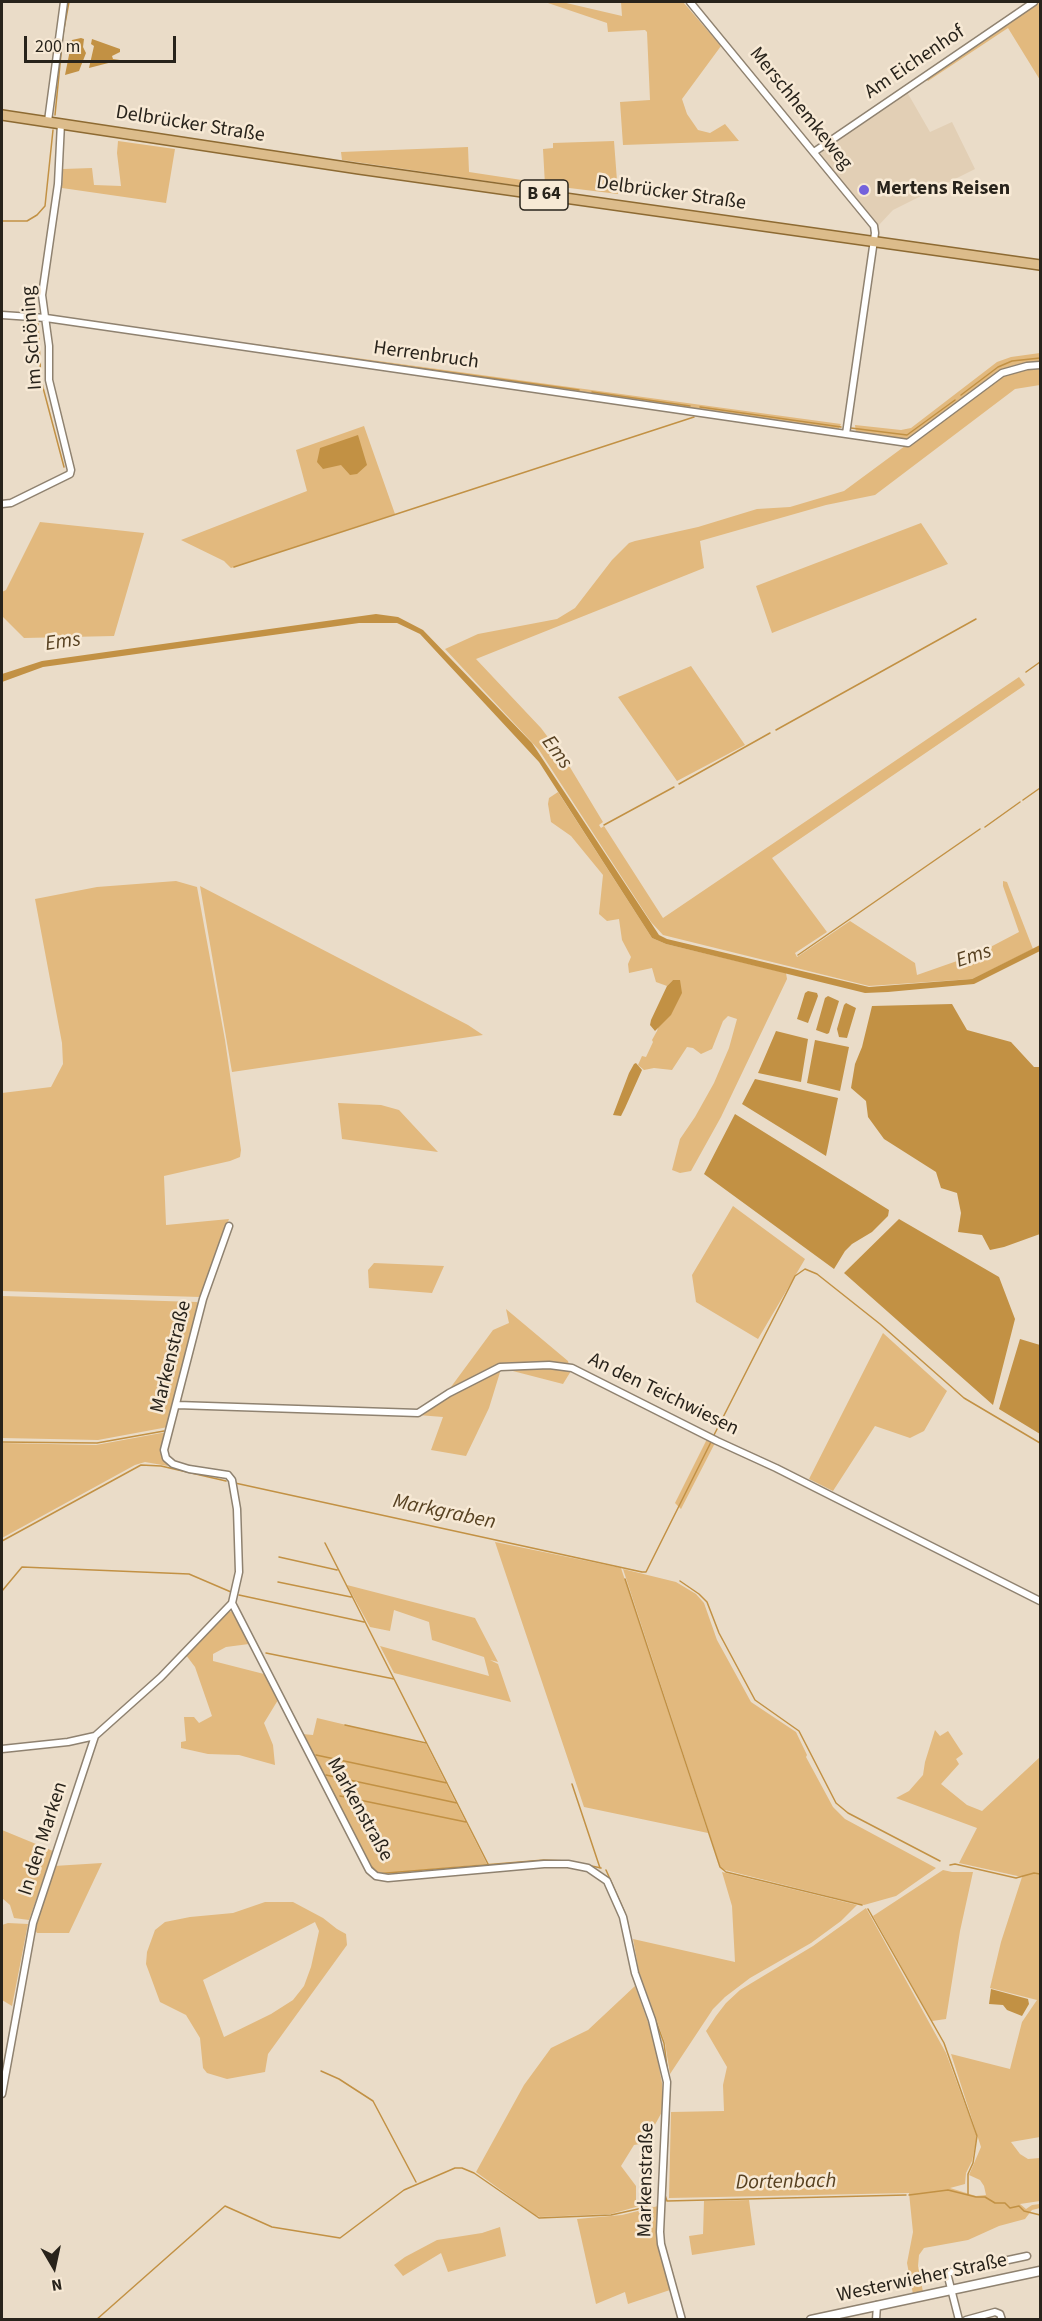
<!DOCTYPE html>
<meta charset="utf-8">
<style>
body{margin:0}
#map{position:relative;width:1042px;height:2321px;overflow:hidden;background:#eadcc8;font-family:"Source Sans 3",sans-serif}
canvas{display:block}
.frame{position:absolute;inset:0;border:3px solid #28231b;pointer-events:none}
.north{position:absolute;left:24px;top:2237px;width:60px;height:60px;-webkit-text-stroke:4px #f7e9d5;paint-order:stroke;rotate:171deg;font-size:16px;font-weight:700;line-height:24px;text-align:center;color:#28231b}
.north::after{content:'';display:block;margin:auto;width:21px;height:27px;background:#28231b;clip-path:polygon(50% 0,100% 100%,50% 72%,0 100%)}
.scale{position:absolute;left:24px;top:36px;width:152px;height:27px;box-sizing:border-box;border:3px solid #28231b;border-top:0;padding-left:8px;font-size:18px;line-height:21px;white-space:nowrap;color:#28231b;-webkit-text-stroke:4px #f7e9d5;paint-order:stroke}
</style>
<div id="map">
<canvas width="1042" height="2321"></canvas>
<div class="frame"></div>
<div class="north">N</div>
<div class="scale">200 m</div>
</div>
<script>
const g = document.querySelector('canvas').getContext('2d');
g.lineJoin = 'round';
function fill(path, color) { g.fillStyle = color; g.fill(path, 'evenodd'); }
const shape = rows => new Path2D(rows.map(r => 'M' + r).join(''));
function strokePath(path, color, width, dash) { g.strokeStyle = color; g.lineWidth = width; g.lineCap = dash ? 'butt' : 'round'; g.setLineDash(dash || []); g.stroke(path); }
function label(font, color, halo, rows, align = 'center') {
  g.font = font + ' "Source Sans 3",sans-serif'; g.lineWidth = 5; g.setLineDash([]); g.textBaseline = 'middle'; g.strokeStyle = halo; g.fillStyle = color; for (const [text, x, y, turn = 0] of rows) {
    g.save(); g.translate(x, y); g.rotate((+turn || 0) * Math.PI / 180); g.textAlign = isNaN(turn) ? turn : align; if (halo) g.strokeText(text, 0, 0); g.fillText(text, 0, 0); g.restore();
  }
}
const built = shape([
 [907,92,930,132,952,122,975,169,893,210,878,226,821,154,823,149]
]);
const green = shape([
 [545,2,562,2,622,16,621,2,683,2,721,46,682,99,687,114,698,130,710,133,725,124,739,141,623,145,620,102,650,100,647,32,645,30,608,32,607,23],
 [1040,2,1040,80,1008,28,928,81,926,79],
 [118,141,175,149,166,203,62,188,63,169,92,168,94,185,121,186,117,153],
 [614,141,618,194,545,185,543,149,553,148,553,143],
 [468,147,469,172,535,182,535,188,342,160,341,152],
 [56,317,841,424,837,432],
 [1040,353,1040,385,1015,389,875,495,826,505,700,541,704,568,476,659,541,728,568,764,603,822,599,825,601,828,604,826,663,918,1019,677,1025,685,772,858,827,932,795,953,797,957,850,921,915,963,917,975,977,954,1019,932,1003,886,1003,881,1007,882,1033,949,972,979,869,986,663,935,651,922,539,750,445,649,478,634,557,619,575,608,612,560,629,543,635,541,698,527,757,509,790,507,844,491,909,443,856,433,855,425,901,430,911,428,997,362,1011,357],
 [364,426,395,514,231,568,224,561,181,540,307,491,296,450],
 [40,522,144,533,114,636,24,638,2,616,2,592,6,590],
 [921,523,948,564,772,633,756,586],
 [691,666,745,745,677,781,618,697],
 [558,792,652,938,666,944,786,973,787,979,721,1117,691,1171,680,1173,672,1170,680,1139,695,1117,714,1083,729,1048,737,1019,728,1016,723,1021,712,1049,701,1054,693,1048,687,1047,672,1070,654,1068,644,1070,638,1065,642,1056,646,1057,653,1042,652,1040,657,1031,673,980,667,986,656,982,652,968,629,973,628,964,631,957,622,940,619,919,607,921,599,914,603,875,571,836,551,822,548,804,549,798],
 [176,881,197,887,225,1040,241,1150,240,1157,230,1161,164,1176,166,1225,229,1219,200,1297,2,1291,2,1093,51,1087,63,1064,62,1043,35,899,97,887],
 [200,886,468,1025,483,1035,232,1072],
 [338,1103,381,1105,399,1110,438,1152,342,1139],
 [733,1206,805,1259,758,1339,696,1302,692,1275],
 [374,1263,444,1266,432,1293,369,1288,368,1270],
 [2,1296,197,1302,199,1305,168,1427,98,1440,2,1438],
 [506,1309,568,1361,569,1365,507,1364,448,1391,493,1330,509,1323],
 [883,1333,947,1391,924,1431,910,1438,875,1426,833,1491,809,1479],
 [552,1368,571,1371,563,1384,505,1369],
 [501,1369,489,1408,466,1456,431,1450,443,1417,418,1415,448,1396],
 [167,1432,163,1458,168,1466,145,1462,135,1465,2,1538,2,1443,96,1445],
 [707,1439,715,1443,681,1509,675,1503],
 [495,1542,621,1568,708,1833,584,1807],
 [623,1569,676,1582,696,1594,704,1603,717,1640,751,1702,796,1732,807,1755,806,1757,833,1807,845,1819,936,1868,896,1896,864,1905,721,1869],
 [347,1585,475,1618,498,1662,490,1660,498,1664,511,1702,394,1673,380,1646,489,1676,484,1657,432,1640,429,1622,394,1610,390,1631,370,1627],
 [227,1611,234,1612,249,1644,226,1647,213,1654,213,1661,264,1674,278,1700,264,1723,273,1745,275,1765,239,1755,208,1754,181,1748,181,1742,186,1741,184,1717,194,1717,199,1723,212,1716,195,1667,186,1655],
 [317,1718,426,1744,487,1864,388,1873,378,1873,370,1866,302,1734,313,1735],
 [935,1730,940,1736,948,1731,963,1754,956,1759,959,1764,941,1784,967,1805,982,1811,1040,1757,1040,2137,1011,2142,1020,2154,1028,2159,1040,2158,1040,2201,1020,2204,1026,2209,1032,2205,1040,2204,1040,2208,1032,2210,1025,2219,999,2226,968,2240,924,2248,919,2255,918,2266,923,2292,913,2294,907,2263,913,2232,909,2193,669,2198,671,2112,724,2111,723,2085,727,2067,706,2031,716,2016,726,2003,740,1990,813,1946,866,1908,946,2053,977,2137,972,2161,966,2173,965,2184,950,2188,976,2196,986,2195,984,2186,980,2180,969,2175,981,2147,951,2054,1010,2069,1022,2022,1037,2000,990,1988,1001,1942,1022,1877,959,1863,977,1828,896,1798,909,1791,923,1775,925,1762],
 [2,1830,53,1851,29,1920,14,1918,10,1905,2,1898],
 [102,1863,69,1933,37,1933,34,1929,36,1922,54,1866],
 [943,1870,952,1872,973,1872,960,1931,946,2019,932,2021,873,1916],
 [722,1872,857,1905,841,1921,811,1943,750,1978,725,1997,713,2009,670,2074,665,2043,639,1972,633,1939,735,1962,732,1906],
 [265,1902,293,1902,323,1918,337,1929,346,1934,347,1945,268,2054,265,2072,227,2079,207,2073,203,2068,200,2038,186,2015,160,2002,146,1964,147,1952,155,1930,165,1922,190,1917,233,1913],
 [315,1922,319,1931,311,1967,304,1986,293,2000,271,2014,224,2037,203,1980],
 [8,1923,28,1924,12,2006,2,2000,2,1925],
 [635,1986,653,2036,662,2083,663,2110,645,2143,634,2145,621,2166,636,2186,636,2202,650,2203,611,2214,540,2217,535,2215,476,2172,524,2085,551,2048,588,2030],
 [749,2200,755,2245,692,2255,689,2236,703,2234,704,2201],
 [658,2206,658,2245,670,2290,628,2304,625,2292,596,2304,577,2219,622,2215],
 [500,2227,506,2256,448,2272,441,2253,403,2276,394,2265,405,2257,437,2240,482,2233]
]);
const water = shape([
 [81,38,84,39,83,47,86,53,79,71,65,75,72,40],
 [92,39,120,49,120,52,112,56,113,59,120,60,89,68,94,46,91,44],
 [358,435,367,465,357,474,350,475,341,465,323,469,317,462,320,448],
 [376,614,398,617,423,630,532,743,659,935,667,939,869,987,972,979,1040,945,1040,951,974,984,888,992,865,993,666,944,652,938,539,762,420,634,397,623,359,623,43,667,2,682,2,674,42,661],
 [673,980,680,980,682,993,671,1015,655,1031,650,1025,651,1020,667,986],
 [808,991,817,993,818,996,808,1023,797,1019,805,993],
 [828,996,839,1001,829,1033,827,1034,816,1030,825,998],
 [846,1003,856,1008,847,1038,839,1037,837,1029,844,1005],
 [952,1004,967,1030,1011,1042,1034,1067,1040,1067,1040,1234,1004,1247,990,1250,982,1235,958,1232,961,1213,957,1193,941,1188,936,1172,884,1139,868,1117,866,1101,851,1088,855,1064,862,1047,872,1006],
 [776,1031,808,1039,801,1082,758,1073],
 [815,1040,849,1047,840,1091,807,1083],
 [636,1063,642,1070,625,1108,621,1116,613,1115,629,1073,634,1064],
 [755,1079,838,1098,826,1156,742,1104],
 [735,1114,889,1210,888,1216,872,1232,852,1244,845,1251,834,1269,704,1174],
 [899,1219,999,1277,1015,1319,993,1405,844,1273],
 [1020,1339,1040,1345,1040,1434,999,1409],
 [991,1989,1028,1999,1029,2004,1022,2016,1007,2010,1003,2005,989,2004]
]);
const stream = shape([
 [55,115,63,34,69,2],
 [2,221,27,221,37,215,45,206,53,130],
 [38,324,41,380,64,467],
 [293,351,579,390],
 [592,392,690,406],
 [961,395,998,367,1012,361,1040,358],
 [700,407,841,427],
 [851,428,907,435,955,400],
 [234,567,694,417],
 [1026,672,1040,662],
 [776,730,976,619],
 [679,784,770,733],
 [1023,800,1040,788],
 [604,825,674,787],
 [985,827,1020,802],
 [798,955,980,829],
 [714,1435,795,1276,805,1269,817,1274,880,1324,964,1398,1040,1443],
 [2,1442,97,1443,164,1431],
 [235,1483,642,1572,646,1572,712,1440],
 [2,1541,141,1465,161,1466,226,1481],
 [325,1543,488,1864],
 [279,1557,337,1570],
 [625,1579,720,1867,726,1872,862,1905],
 [680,1581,699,1594,707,1602,719,1633,755,1700,799,1731,836,1803,848,1813,940,1861],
 [278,1582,351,1597],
 [2,1591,22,1567,189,1574,231,1592],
 [239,1595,364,1622],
 [266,1653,394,1679],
 [345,1725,426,1743],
 [316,1755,447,1783],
 [326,1775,457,1803],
 [572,1784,600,1868],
 [340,1796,466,1822],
 [950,1865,955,1864,1016,1878,1034,1873,1040,1874],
 [372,1867,378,1874,387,1873,544,1860,568,1861,601,1868],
 [606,1870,625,1913],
 [868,1909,944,2043,977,2136,973,2163,968,2174,968,2195],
 [627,1920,638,1972,664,2043,668,2075],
 [321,2071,339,2079,373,2101,416,2182],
 [669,2106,670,2088],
 [669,2111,665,2195,667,2201,906,2195],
 [909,2195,948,2190,976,2197,985,2197,995,2203,1005,2203,1010,2208,1019,2206,1024,2211,1040,2215],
 [2,2318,4,2320],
 [96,2320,225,2206,272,2227,340,2238,404,2190,455,2168,462,2168,474,2173,539,2218,611,2215,647,2207]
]);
const minor = shape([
 [690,2,874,226,875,233,846,434],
 [48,121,64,2],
 [814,152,1034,2],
 [2,315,46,318,908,443,1002,373,1027,366,1040,365],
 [2,504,11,503,70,474,71,470,49,380,49,346,42,295,58,184,61,123],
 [229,1226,203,1299,164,1450,166,1458,173,1464,189,1469,228,1475,232,1480,237,1509,239,1572,232,1603,369,1870,376,1876,388,1878,544,1864,568,1864,588,1868,607,1881,623,1917,635,1973,652,2020,667,2082,660,2232,661,2244,682,2320],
 [177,1405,418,1413,449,1393,500,1367,549,1365,572,1368,717,1441,776,1468,1040,1601],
 [2,1749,68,1742,95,1736,161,1677,232,1603],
 [2,2094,33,1923,95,1736],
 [876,2320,877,2305],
 [959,2320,947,2273,1027,2256],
 [966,2320,995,2312,1000,2314,1002,2320]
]);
const secondary = shape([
 [811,2320,1040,2271]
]);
const primary = shape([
 [2,115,359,169,1040,265]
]);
const markers = [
 [864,190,6,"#7462dc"]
];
const shields = [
 [544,195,48]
];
const shieldNames = [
 ["B 64",544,195]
];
const streetNames = [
 ["Am Eichenhof",915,63,-34],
 ["Merschhemkeweg",800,109,51],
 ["Delbrücker Straße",190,125,9],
 ["Delbrücker Straße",671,194,8],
 ["Im Schöning",33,338,-94],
 ["Herrenbruch",426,356,8],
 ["Markenstraße",172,1357,-76],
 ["An den Teichwiesen",663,1395,26],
 ["Markenstraße",359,1810,61],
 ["In den Marken",44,1839,-72],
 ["Markenstraße",647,2180,-89],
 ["Westerwieher Straße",922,2279,-12]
];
const poiNames = [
 ["Mertens Reisen",876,190]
];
const waterNames = [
 ["Ems",63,643,-8],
 ["Ems",556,753,53],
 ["Ems",974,957,-18],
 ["Markgraben",444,1513,12],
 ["Dortenbach",786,2183,-1]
];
fill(built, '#e2cfb5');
fill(green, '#e2b97e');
fill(water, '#c29144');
strokePath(stream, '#c29144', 1.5);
strokePath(minor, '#8f8270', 9);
strokePath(secondary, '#8f8270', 11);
strokePath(primary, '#8d6a32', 12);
strokePath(minor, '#fff', 6);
strokePath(secondary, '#fff', 8);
strokePath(primary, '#dcbc8b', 9);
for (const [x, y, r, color] of markers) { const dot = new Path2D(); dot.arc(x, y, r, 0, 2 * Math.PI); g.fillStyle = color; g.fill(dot); strokePath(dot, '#f7e9d5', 2); }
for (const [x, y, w] of shields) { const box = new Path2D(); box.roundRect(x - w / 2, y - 15, w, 30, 4.5); g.fillStyle = '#f7e9d5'; g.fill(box); strokePath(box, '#28231b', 1.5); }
label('bold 18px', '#28231b', null, shieldNames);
label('20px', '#28231b', '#f7e9d5', streetNames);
label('bold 20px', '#28231b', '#f7e9d5', poiNames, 'left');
label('italic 21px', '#574121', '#f7e9d5', waterNames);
</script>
